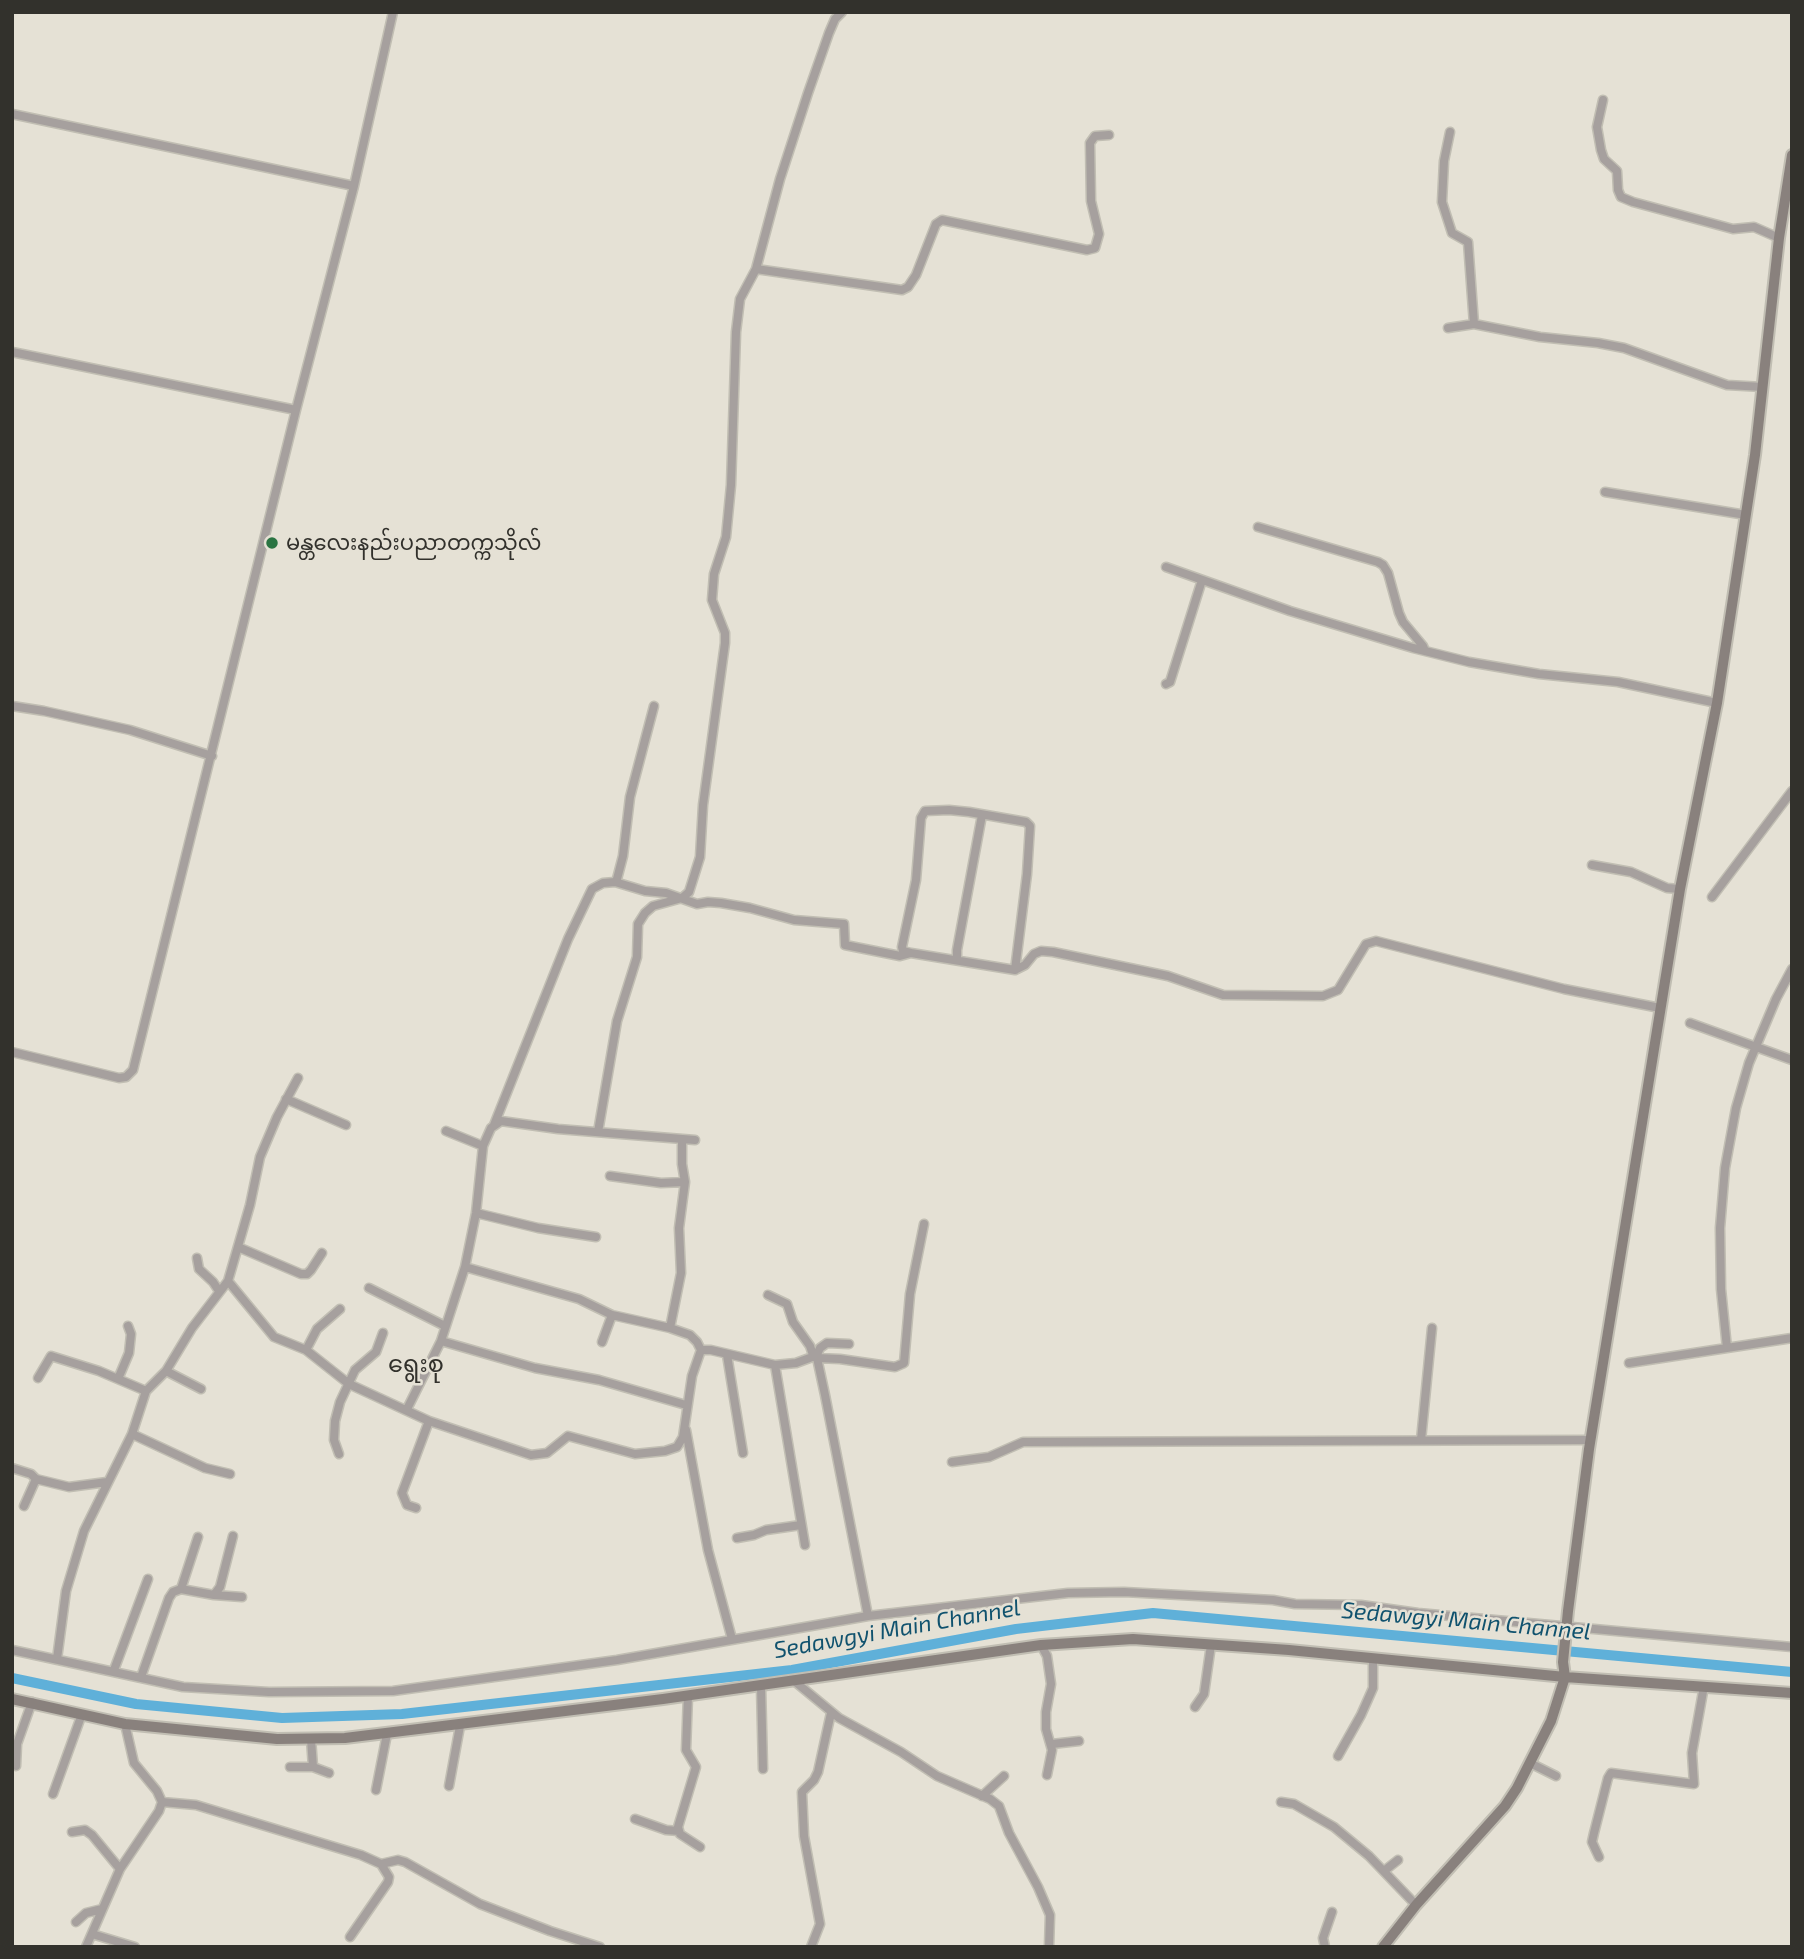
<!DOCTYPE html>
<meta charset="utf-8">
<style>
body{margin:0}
#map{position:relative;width:1804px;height:1959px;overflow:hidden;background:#e5e1d5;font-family:"Exo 2",sans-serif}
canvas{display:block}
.frame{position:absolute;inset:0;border:14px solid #32312c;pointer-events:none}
</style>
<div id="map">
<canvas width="1804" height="1959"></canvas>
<div class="frame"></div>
</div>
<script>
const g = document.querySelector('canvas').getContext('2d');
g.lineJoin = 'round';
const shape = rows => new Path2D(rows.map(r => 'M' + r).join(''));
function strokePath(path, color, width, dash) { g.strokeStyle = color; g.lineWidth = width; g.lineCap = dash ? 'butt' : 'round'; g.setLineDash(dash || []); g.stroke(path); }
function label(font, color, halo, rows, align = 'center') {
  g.font = font + ' "Exo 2","Noto Sans Myanmar",sans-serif'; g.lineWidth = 5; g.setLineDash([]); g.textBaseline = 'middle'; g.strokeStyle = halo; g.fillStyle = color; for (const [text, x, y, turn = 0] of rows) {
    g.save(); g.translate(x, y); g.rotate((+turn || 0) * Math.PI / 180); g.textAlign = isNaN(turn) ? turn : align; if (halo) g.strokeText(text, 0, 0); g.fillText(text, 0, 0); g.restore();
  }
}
const canal = shape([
 [12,1678,136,1704,282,1718,402,1714,792,1670,1016,1629,1153,1613,1792,1672]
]);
const street = shape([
 [1603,100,1597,127,1601,150,1604,159,1617,171,1618,190,1621,197,1633,202,1733,229,1754,227,1779,238],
 [12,114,354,186],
 [1450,132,1444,161,1442,202,1452,233,1468,242,1474,324],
 [756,269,902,290,908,287,916,275,936,224,942,220,1087,250,1095,248,1099,234,1091,201,1090,143,1095,136,1109,135],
 [1448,328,1474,324,1540,337,1598,343,1624,348,1727,385,1763,387],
 [12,352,296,410],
 [1605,492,1746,515],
 [1258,527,1378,562,1383,565,1388,573,1399,613,1403,622,1423,646,1425,651],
 [1166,567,1290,611,1413,648,1469,662,1539,674,1618,682,1717,703],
 [1166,684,1170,682,1202,580],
 [12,706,44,711,130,730,212,756],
 [1592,865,1631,872,1667,888,1680,889],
 [615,882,645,891,666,893,697,904,708,902,721,903,750,908,794,920,844,924,845,945,900,956,911,953,1015,970,1025,965,1034,954,1041,951,1053,952,1168,976,1223,995,1323,996,1338,990,1366,944,1376,941,1564,989,1660,1008],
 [1712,897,1792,791],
 [911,953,903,951,902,947,916,880,921,818,925,811,949,810,969,812,1026,822,1030,826,1027,874,1015,970],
 [957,959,957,950,982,815],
 [1690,1023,1792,1060],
 [12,1052,119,1078,126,1077,133,1070,296,410,354,186,393,12],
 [286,1099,346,1125],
 [494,1125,568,939,592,889,603,883,615,882,617,879,623,856,630,797,654,706],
 [446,1131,483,1146],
 [598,1132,617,1021,637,957,638,924,645,913,653,906,682,898,689,892,700,857,703,805,725,643,725,633,712,600,714,574,726,537,731,485,736,332,740,299,756,269,780,179,808,93,829,33,835,19,842,12],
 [610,1176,661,1183,685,1182],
 [476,1213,538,1228,596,1237],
 [238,1247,301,1274,307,1274,311,1270,322,1253],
 [197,1258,199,1269,213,1282,219,1291],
 [465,1267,579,1299,612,1315,670,1328,690,1335,697,1342,701,1350],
 [228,1281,250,1205,260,1157,277,1117,298,1078],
 [369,1288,445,1326],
 [768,1295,787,1304,793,1322,810,1346,813,1355],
 [670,1328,681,1273,679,1228,685,1182,682,1164,682,1139],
 [441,1341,535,1368,599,1380,686,1405],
 [602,1342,612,1315],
 [1727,1348,1721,1289,1720,1228,1725,1168,1736,1108,1749,1063,1776,999,1792,969],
 [306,1350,317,1329,340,1309],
 [727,1355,743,1453],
 [816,1357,820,1348,827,1343,849,1344],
 [817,1358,840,1359,895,1367,904,1363,910,1294,924,1224],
 [1629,1363,1792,1338],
 [775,1365,805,1545],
 [166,1371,201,1389],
 [38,1378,51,1356,99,1371,146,1391],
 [118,1379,129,1353,131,1334,128,1326],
 [407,1409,441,1341,465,1267,476,1213,483,1146,491,1128,501,1121,558,1129,695,1140],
 [686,1430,708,1550,732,1639],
 [132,1434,205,1468,230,1474],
 [1421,1440,1432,1328],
 [339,1454,334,1440,335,1421,340,1402,355,1370,376,1352,383,1333],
 [952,1462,989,1457,1023,1442,1591,1440],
 [12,1468,31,1474,36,1479,24,1506],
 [36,1479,69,1487,107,1482],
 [416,1508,407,1505,402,1493,429,1421],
 [737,1538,754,1535,766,1530,801,1525],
 [181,1589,198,1537],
 [214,1595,242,1597],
 [1041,1645,1047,1656,1051,1684,1046,1712,1046,1729,1052,1750,1047,1775],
 [12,1650,183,1687,269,1692,393,1691,617,1660,868,1616,1068,1593,1124,1592,1273,1600,1295,1604,1361,1605,1418,1613,1792,1647],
 [57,1659,66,1591,84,1531,132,1434,146,1391,166,1371,192,1328,228,1281,274,1337,306,1350,349,1384,429,1421,531,1455,547,1453,568,1436,635,1454,665,1451,677,1447,683,1437,692,1376,701,1350,711,1350,775,1365,796,1363,815,1356,817,1358,825,1395,868,1616],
 [114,1670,148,1579],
 [141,1677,169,1598,173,1592,181,1589,214,1595,220,1587,233,1536],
 [793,1680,839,1718,901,1752,937,1776,990,1799,999,1806,1009,1833,1038,1887,1050,1915,1049,1947],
 [761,1686,763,1769],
 [688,1695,686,1750,696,1767,678,1827,680,1834,700,1847],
 [1195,1707,1204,1694,1211,1645],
 [1052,1744,1079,1741],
 [1338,1756,1361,1715,1373,1688,1373,1659],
 [1530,1763,1556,1776],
 [16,1766,17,1744,32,1702],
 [290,1767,313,1767,311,1739],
 [313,1767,329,1773],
 [449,1786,460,1726],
 [376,1790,387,1734],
 [53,1794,82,1714],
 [982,1796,1004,1776],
 [162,1802,196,1805,361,1855,381,1864,398,1860,405,1862,480,1904,550,1931,600,1947],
 [1281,1802,1294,1804,1334,1827,1369,1856,1416,1905],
 [635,1819,666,1830,679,1831],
 [72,1832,85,1830,92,1835,120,1869],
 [1599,1857,1592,1842,1594,1833,1608,1778,1611,1773,1694,1784,1692,1753,1704,1686],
 [1384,1871,1398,1860],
 [76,1922,86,1913,102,1909],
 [92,1934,135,1947],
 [350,1937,388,1882,389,1877,381,1864],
 [86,1947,120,1869,159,1811,162,1802,157,1791,134,1763,125,1724],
 [811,1947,820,1924,804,1836,802,1792,814,1780,818,1772,831,1713],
 [1325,1947,1323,1938,1332,1912]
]);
const secondary = shape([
 [12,1699,125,1724,277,1739,345,1738,663,1699,1041,1645,1133,1639,1289,1650,1565,1677,1792,1693],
 [1383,1947,1416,1905,1505,1806,1517,1788,1551,1721,1565,1677,1563,1662,1568,1611,1589,1449,1680,889,1717,703,1755,455,1779,238,1792,155]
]);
const markers = [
 [272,543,7,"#2a7442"]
];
const poiNames = [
 ["မန္တလေးနည်းပညာတက္ကသိုလ်",286,543]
];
const waterNames = [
 ["Sedawgyi Main Channel",1466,1621,5],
 ["Sedawgyi Main Channel",897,1629,-10]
];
const quarterNames = [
 ["ရွေးစု",416,1364]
];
strokePath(canal, '#5fb0d9', 10);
strokePath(street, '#c1beb3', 11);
strokePath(secondary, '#c1beb3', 14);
strokePath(street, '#a6a09e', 8);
strokePath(secondary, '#89817d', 10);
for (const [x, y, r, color] of markers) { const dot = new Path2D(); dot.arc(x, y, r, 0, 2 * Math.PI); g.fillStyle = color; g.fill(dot); strokePath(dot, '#e5e1d5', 2.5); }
label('21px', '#32312c', '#e5e1d5', poiNames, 'left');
label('italic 23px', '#10526e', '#e5e1d5', waterNames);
label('24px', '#32312c', '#e5e1d5', quarterNames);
</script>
